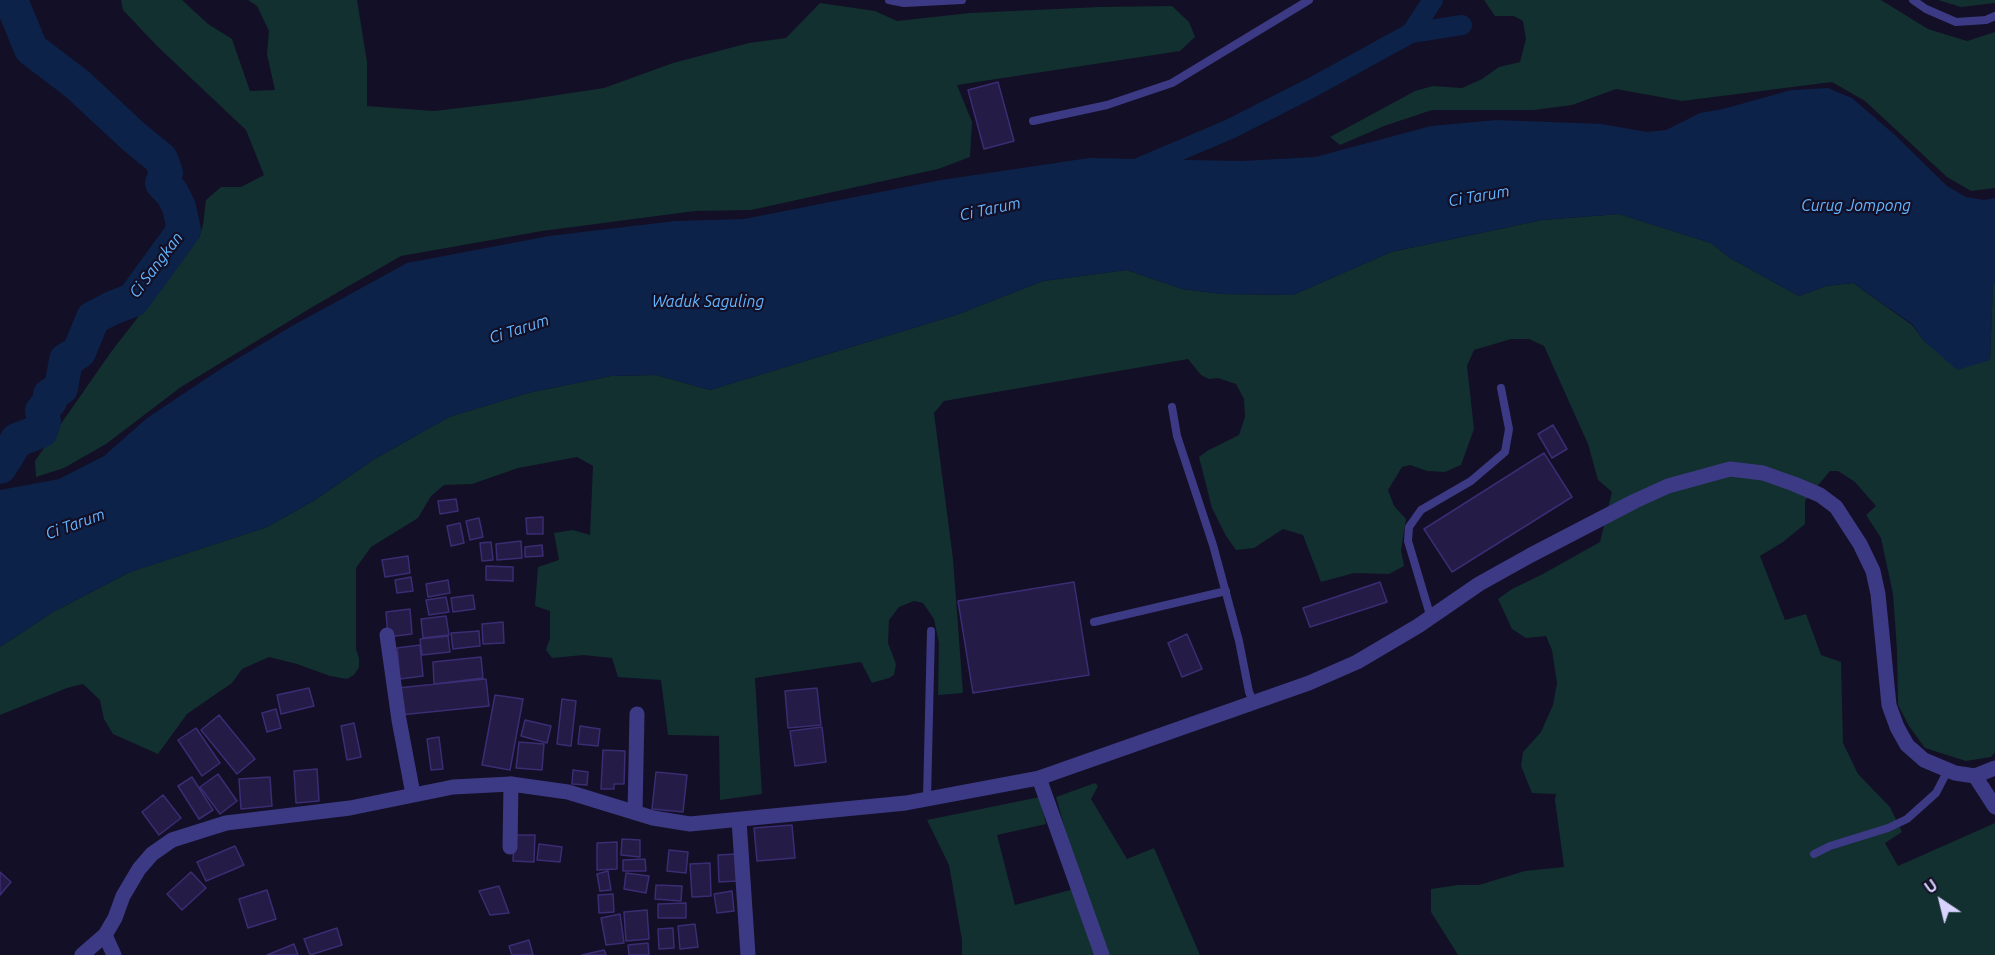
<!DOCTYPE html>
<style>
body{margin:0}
#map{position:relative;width:1995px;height:955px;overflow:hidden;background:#130f26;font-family:Ubuntu,sans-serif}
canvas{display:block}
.north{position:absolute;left:1911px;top:871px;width:60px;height:60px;-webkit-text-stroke:4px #130f26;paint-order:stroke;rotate:325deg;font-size:16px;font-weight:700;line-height:24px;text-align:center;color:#d9d4ff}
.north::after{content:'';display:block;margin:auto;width:21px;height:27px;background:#d9d4ff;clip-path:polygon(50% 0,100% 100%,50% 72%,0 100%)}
</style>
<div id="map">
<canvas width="1995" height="955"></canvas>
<div class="north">U</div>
</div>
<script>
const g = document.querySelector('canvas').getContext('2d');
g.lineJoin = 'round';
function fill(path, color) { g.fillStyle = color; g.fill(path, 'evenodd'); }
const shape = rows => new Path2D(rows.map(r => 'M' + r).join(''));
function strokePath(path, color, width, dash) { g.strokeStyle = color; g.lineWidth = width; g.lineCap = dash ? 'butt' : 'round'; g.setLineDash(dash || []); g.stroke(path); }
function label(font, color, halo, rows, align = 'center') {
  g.font = font + ' Ubuntu,sans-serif'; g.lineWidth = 4.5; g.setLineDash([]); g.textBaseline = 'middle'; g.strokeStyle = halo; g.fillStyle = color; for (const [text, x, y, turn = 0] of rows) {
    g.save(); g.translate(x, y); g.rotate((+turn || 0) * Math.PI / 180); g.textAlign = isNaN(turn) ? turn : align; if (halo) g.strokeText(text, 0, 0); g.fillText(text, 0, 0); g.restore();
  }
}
const green = shape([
 [121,0,182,0,208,24,232,39,250,91,275,90,267,54,269,31,257,6,248,0,357,0,367,62,367,106,434,111,518,101,604,88,673,63,749,43,786,38,820,3,875,11,897,21,970,13,1099,7,1172,6,1189,22,1195,37,1180,51,957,85,972,122,970,157,938,169,751,210,695,211,542,231,401,256,314,306,181,387,106,444,64,468,36,477,35,461,111,352,163,285,181,247,199,238,203,225,206,200,221,187,241,187,264,175,246,130,157,46,123,10],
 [1484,0,1881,0,1928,29,1967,41,1995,32,1995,188,1971,191,1947,177,1865,101,1832,82,1682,101,1616,89,1572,105,1534,110,1432,110,1384,126,1340,145,1330,137,1415,91,1433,86,1462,88,1482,79,1499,67,1520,62,1526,39,1523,21,1514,16,1495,16],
 [1938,0,1995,0,1995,3,1961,7],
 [1619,214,1711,243,1730,258,1799,296,1826,286,1853,283,1912,325,1924,341,1940,353,1990,360,1993,283,1995,282,1995,752,1991,757,1966,761,1925,748,1909,726,1898,705,1897,650,1893,594,1881,538,1866,515,1876,506,1855,482,1838,471,1830,471,1805,501,1805,524,1783,542,1760,556,1785,620,1806,614,1821,655,1841,662,1843,743,1858,774,1890,807,1902,832,1885,843,1898,866,1995,823,1995,955,1458,955,1431,912,1431,889,1458,885,1479,885,1525,871,1564,867,1555,800,1556,794,1532,793,1521,766,1523,752,1541,732,1553,705,1557,683,1552,650,1546,636,1526,638,1512,629,1498,599,1512,589,1541,575,1600,542,1612,492,1598,480,1588,444,1544,346,1529,339,1511,339,1474,350,1467,366,1474,429,1461,465,1445,472,1427,471,1410,465,1402,467,1388,490,1394,506,1406,519,1401,550,1404,566,1389,574,1354,573,1321,582,1303,535,1283,529,1254,548,1236,550,1226,536,1212,508,1199,457,1207,451,1239,435,1245,417,1244,399,1236,384,1218,378,1209,379,1201,375,1188,359,944,401,934,413,953,559,963,693,938,695,939,643,934,619,923,603,914,601,899,607,889,620,888,643,896,664,894,675,889,678,872,683,861,662,755,678,762,794,720,800,719,736,668,735,661,680,618,677,612,658,583,655,552,658,546,650,550,638,550,611,535,606,538,567,559,560,554,533,573,530,590,535,593,466,577,457,518,468,472,484,444,485,431,496,418,518,371,547,356,568,356,649,359,658,359,667,354,675,347,679,330,676,297,664,269,657,242,669,232,683,187,714,158,754,113,734,104,719,100,700,83,684,67,688,0,715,0,647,53,612,130,572,267,527,315,500,373,460,449,417,528,393,611,376,656,375,710,390,956,315,1043,281,1127,270,1182,289,1222,294,1293,295,1391,252,1542,220],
 [1095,783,1098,786,1091,799,1127,859,1154,848,1200,955,962,955,962,940,949,865,927,820,1040,797,1046,824,997,835,1015,905,1081,887,1056,797]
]);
const water = shape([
 [1828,88,1852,98,1895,135,1947,186,1966,197,1984,200,1995,198,1995,282,1993,284,1990,360,1957,370,1924,341,1912,324,1853,283,1826,286,1799,296,1730,258,1711,243,1619,214,1542,220,1391,252,1293,295,1222,294,1182,289,1127,270,1043,281,956,315,710,390,656,375,611,376,528,393,449,417,373,460,315,500,267,527,130,572,53,612,0,647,0,490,59,479,104,456,147,418,222,368,292,326,407,263,549,236,675,221,744,219,941,180,1089,158,1241,161,1315,157,1431,126,1497,120,1602,124,1647,132,1666,130,1700,113,1723,109,1791,90]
]);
const canal = shape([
 [1411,33,1433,0],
 [1136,169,1230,129,1311,88,1411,33,1462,25]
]);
const river = shape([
 [0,467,17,440,41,431,44,422,42,411,50,401,50,395,61,388,66,360,79,352,93,318,112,308,133,300,184,230,179,207,172,193,162,183,166,173,161,159,134,137,77,84,31,49,11,0]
]);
const building = shape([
 [998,82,1014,141,984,149,968,90,998,82],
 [1553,425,1567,449,1552,458,1538,434,1553,425],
 [1544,453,1572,497,1452,572,1424,529,1544,453],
 [456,499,458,511,440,514,438,501,456,499],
 [543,517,543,534,527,534,526,518,543,517],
 [479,518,483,537,470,540,466,521,479,518],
 [460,523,464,543,451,546,447,526,460,523],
 [521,541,522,558,497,560,496,544,521,541],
 [491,542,493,560,482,561,480,543,491,542],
 [542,545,543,556,525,557,525,547,542,545],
 [408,556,410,573,385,577,382,560,408,556],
 [486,566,513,567,513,581,486,580,486,566],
 [411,577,413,591,397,593,395,580,411,577],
 [448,580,450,593,428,597,426,584,448,580],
 [1074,582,1089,675,973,693,958,601,1074,582],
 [1380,582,1387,602,1310,627,1303,608,1380,582],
 [473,595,475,609,453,612,451,598,473,595],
 [446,597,449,612,429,615,426,600,446,597],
 [410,609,412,634,388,637,386,612,410,609],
 [446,616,449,635,423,638,421,619,446,616],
 [503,622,504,643,483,644,482,624,503,622],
 [479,631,480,646,453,649,451,633,479,631],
 [1187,634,1202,669,1182,677,1168,643,1187,634],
 [448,636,450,652,422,655,420,639,448,636],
 [420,645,423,676,400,679,397,648,420,645],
 [481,657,483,678,434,684,433,662,481,657],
 [486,679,489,706,400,715,397,688,486,679],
 [309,688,314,706,281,714,277,695,309,688],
 [817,688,821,725,788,728,785,691,817,688],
 [495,695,523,699,510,770,482,765,495,695],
 [562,699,576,701,571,746,557,744,562,699],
 [276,709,281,728,267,732,262,713,276,709],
 [219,715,255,759,237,774,201,730,219,715],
 [525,720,551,726,547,743,521,736,525,720],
 [354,723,361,757,347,760,341,726,354,723],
 [580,726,600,729,598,746,578,744,580,726],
 [822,727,826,762,795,766,790,731,822,727],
 [196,728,220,763,202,776,178,740,196,728],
 [439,737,443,769,431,770,427,739,439,737],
 [519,742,544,744,542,770,516,768,519,742],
 [603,750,625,751,624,784,614,784,614,789,601,789,603,750],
 [317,769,319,801,296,803,294,771,317,769],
 [573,770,588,772,587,785,572,784,573,770],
 [656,772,687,775,683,812,652,809,656,772],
 [218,774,237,801,220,814,200,787,218,774],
 [192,777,213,810,199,819,178,786,192,777],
 [270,777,272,806,241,809,239,779,270,777],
 [163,795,181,818,159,835,142,812,163,795],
 [792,825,795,858,757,861,754,828,792,825],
 [514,835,535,835,534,862,513,861,514,835],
 [622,839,640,840,640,857,621,855,622,839],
 [617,842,617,869,597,870,597,843,617,842],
 [539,844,562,847,560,862,537,860,539,844],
 [235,846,244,865,206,881,197,862,235,846],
 [669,850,688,852,686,873,667,871,669,850],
 [736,854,737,881,719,882,718,855,736,854],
 [645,859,646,871,623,871,623,860,645,859],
 [710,863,711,896,692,897,690,864,710,863],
 [608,871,611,890,600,891,597,874,608,871],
 [0,872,11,882,0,895,0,872],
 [191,872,206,888,182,910,167,894,191,872],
 [626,873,649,876,646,893,624,889,626,873],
 [656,885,682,886,681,901,655,899,656,885],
 [499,886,509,913,490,915,479,891,499,886],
 [267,890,276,919,248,928,239,899,267,890],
 [732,891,734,911,717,913,714,894,732,891],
 [613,894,614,912,599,913,598,895,613,894],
 [686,903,686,918,658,918,658,904,686,903],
 [647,910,649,939,626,941,624,912,647,910],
 [620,914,624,943,606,945,601,918,620,914],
 [695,924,698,947,680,949,678,926,695,924],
 [337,928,342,945,310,955,304,939,337,928],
 [673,928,674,948,659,949,658,929,673,928],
 [529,940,533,955,512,955,509,946,529,940],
 [648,943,649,955,629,955,628,945,648,943],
 [294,944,298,955,267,955,294,944],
 [604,950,606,955,582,955,604,950]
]);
const service = shape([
 [889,0,904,3,962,0],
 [1913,0,1926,9,1956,22,1986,20,1995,16],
 [1033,121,1107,105,1172,83,1309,0],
 [1172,407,1177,436,1213,545,1239,641,1249,692,1254,703],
 [1431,618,1408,541,1409,527,1421,510,1471,481,1505,452,1509,429,1501,388],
 [1094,622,1226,591],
 [927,798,931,631],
 [1814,854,1830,846,1888,828,1907,819,1936,793,1948,770]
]);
const minor = shape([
 [387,635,399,720,413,794],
 [1975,776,1995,807],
 [1039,778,1102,955],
 [635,812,637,714],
 [739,820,748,955],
 [510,847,511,784],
 [105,935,114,955]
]);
const tertiary = shape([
 [82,955,105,935,115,918,123,896,139,869,152,854,172,840,226,823,350,808,453,787,511,784,568,792,653,818,690,824,906,803,1039,778,1309,683,1357,662,1418,626,1479,584,1531,555,1635,501,1668,486,1730,469,1763,473,1794,484,1820,495,1836,507,1860,544,1873,571,1878,594,1889,705,1897,727,1907,745,1924,760,1955,773,1975,776,1995,768]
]);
const waterNames = [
 ["Ci Tarum",1479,196,-10],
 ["Curug Jompong",1856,206],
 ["Ci Tarum",990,209,-12],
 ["Ci Sangkan",156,265,-53],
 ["Waduk Saguling",708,302],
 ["Ci Tarum",519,329,-18],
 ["Ci Tarum",75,524,-20]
];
fill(green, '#12302f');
fill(water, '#0c2248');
strokePath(canal, '#0c2248', 20);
strokePath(river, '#0c2248', 34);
fill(building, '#241b47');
strokePath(building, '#3b2d73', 1.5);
strokePath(service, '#3d3a85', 8);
strokePath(minor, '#3d3a85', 15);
strokePath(tertiary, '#3d3a85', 15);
label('italic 16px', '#62b6ff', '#130f26', waterNames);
</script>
